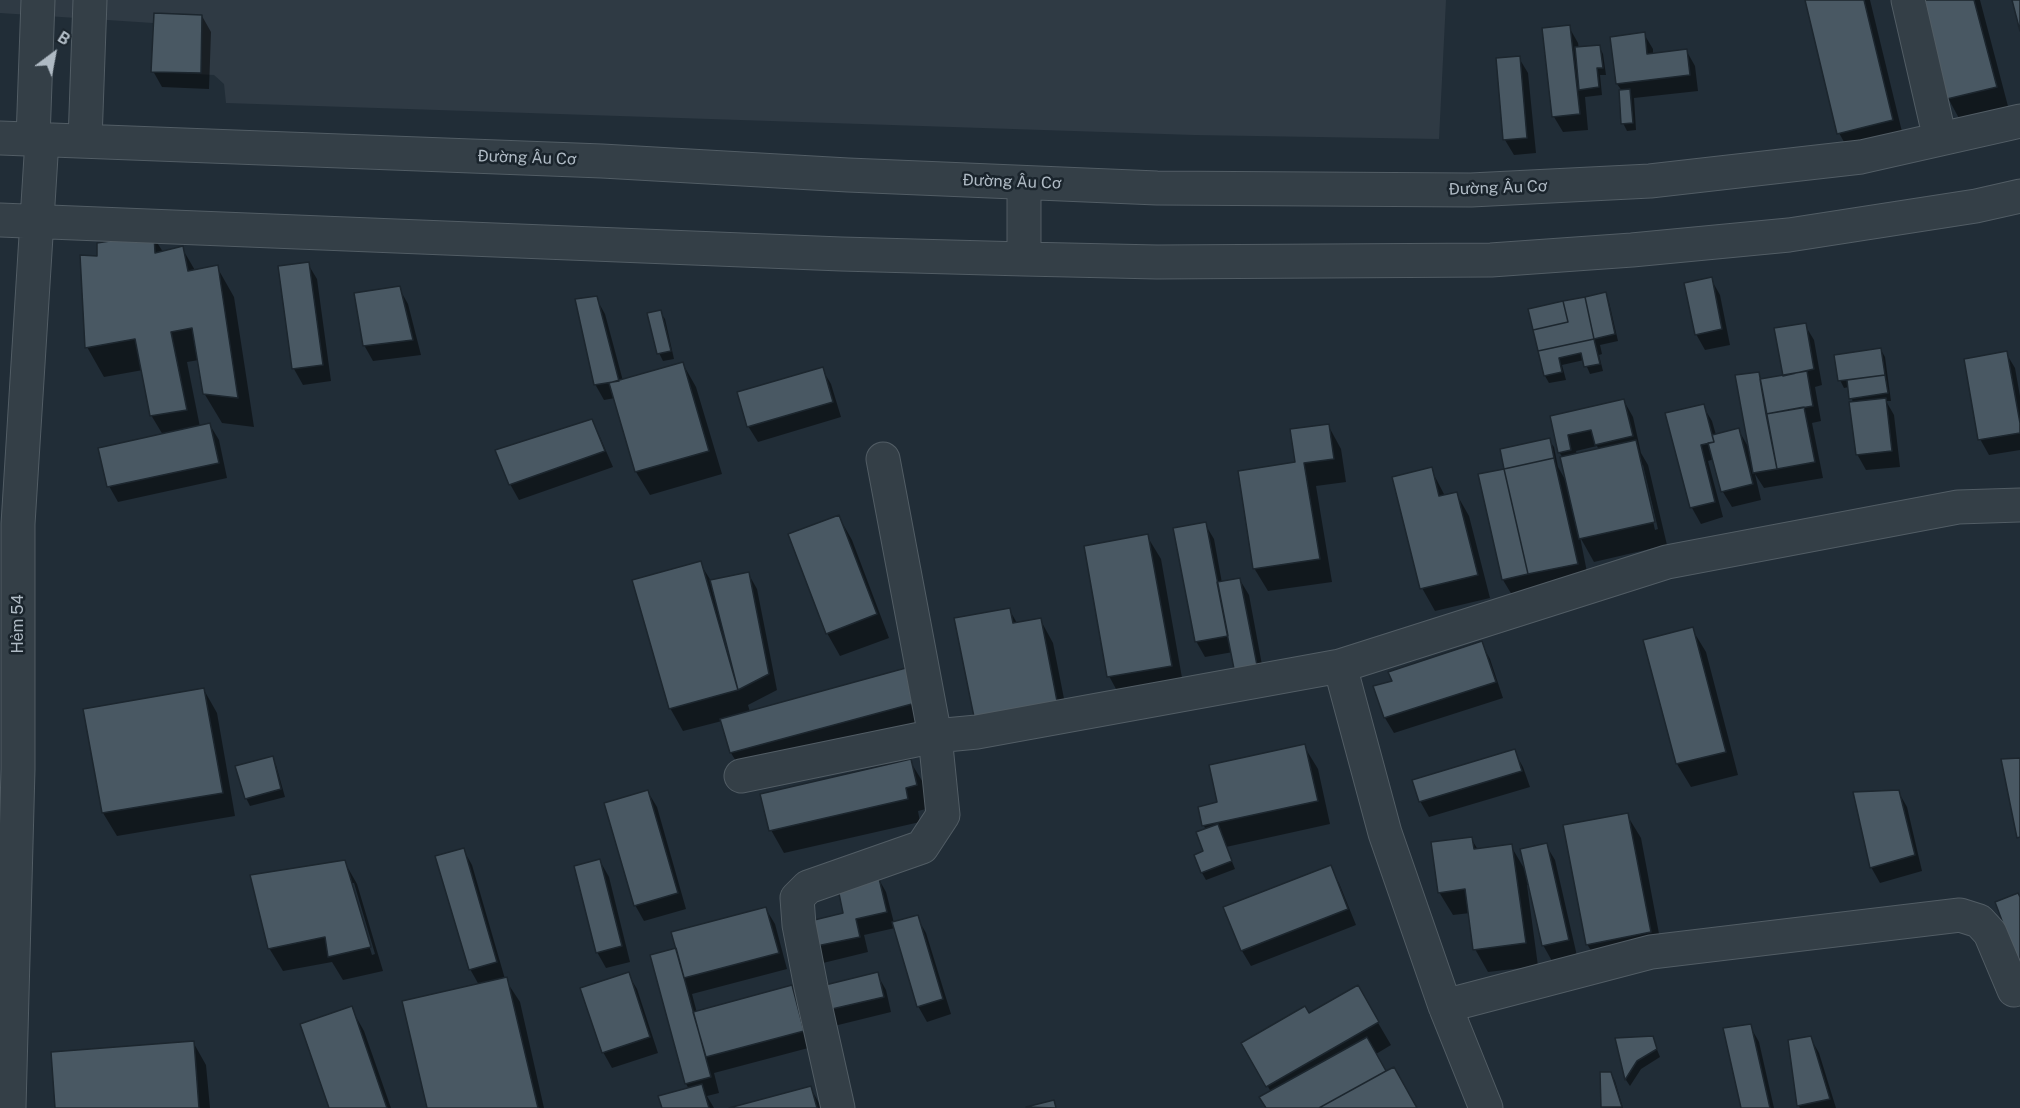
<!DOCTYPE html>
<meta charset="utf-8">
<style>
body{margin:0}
#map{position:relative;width:2020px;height:1108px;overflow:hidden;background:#212d37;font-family:"Public Sans",sans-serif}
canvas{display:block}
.north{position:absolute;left:24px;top:24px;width:60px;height:60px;-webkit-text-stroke:4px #1a242c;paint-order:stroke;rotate:32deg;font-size:16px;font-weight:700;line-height:24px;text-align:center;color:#afbac4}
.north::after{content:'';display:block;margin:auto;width:21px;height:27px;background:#afbac4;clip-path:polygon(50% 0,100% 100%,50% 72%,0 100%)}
</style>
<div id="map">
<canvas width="2020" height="1108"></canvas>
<div class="north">B</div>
</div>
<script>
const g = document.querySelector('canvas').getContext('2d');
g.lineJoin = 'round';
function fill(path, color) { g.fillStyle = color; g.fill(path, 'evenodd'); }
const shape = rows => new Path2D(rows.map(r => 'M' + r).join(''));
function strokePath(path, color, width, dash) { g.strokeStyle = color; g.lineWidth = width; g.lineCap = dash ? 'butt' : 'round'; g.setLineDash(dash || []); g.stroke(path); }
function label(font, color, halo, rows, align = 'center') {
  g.font = font + ' "Public Sans",sans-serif'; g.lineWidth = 5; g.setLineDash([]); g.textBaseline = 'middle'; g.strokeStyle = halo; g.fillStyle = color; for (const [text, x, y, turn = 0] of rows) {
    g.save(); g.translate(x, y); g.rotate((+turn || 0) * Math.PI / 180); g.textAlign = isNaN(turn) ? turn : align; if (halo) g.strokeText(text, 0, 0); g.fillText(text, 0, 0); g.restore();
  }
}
const airport = shape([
 [0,0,1446,0,1439,139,1194,135,226,103,224,84,214,75,151,72,153,23,0,13]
]);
const shadow = shape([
 [1807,0,1870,0,1905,144,1852,156,1839,133],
 [1919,0,1980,0,2009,110,1961,122,1948,98],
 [202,16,211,32,209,89,162,87,153,71],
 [1569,27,1578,43,1579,49,1599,46,1603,54,1606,75,1600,75,1602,95,1585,97,1588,130,1563,132,1554,117],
 [1644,34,1653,49,1653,54,1686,50,1695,66,1698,91,1634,98,1636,130,1627,131,1623,123,1622,91,1617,84],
 [1519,58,1528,73,1536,153,1514,155,1505,140],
 [153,236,163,252,182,248,196,272,217,267,234,297,254,427,222,423,204,393,199,360,187,362,200,427,210,425,219,440,227,478,118,502,109,486,163,435,151,415,143,370,104,377,87,347,99,258],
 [308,264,317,279,331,381,303,385,294,369,280,267],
 [1711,279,1720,295,1730,345,1705,350,1696,334],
 [399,288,408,304,421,355,373,361,364,345],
 [1605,294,1609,302,1618,341,1600,345,1602,354,1599,355,1603,371,1590,374,1584,360,1562,365,1566,380,1549,383,1545,376,1534,330],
 [596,298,605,314,623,381,683,364,696,387,722,474,650,495,636,472,615,398,604,400,595,384],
 [660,312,665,319,674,359,663,361,659,353],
 [1805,325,1814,340,1822,385,1815,387,1821,421,1812,423,1823,478,1764,488,1755,474,1761,500,1732,507,1723,492,1714,459,1708,461,1723,517,1701,524,1692,508,1667,414,1703,406,1712,421,1716,435,1738,429,1750,450,1758,373,1762,380,1784,377],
 [1881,350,1885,357,1891,401,1886,401,1894,415,1900,467,1866,470,1857,454,1853,403,1849,387,1844,388,1840,380],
 [2006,353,2015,368,2020,396,2020,450,1989,455,1980,439],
 [822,369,831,384,841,417,758,442,748,426],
 [1624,401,1633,417,1641,453,1648,465,1667,545,1594,562,1580,537,1590,587,1512,595,1503,580,1506,470,1549,440,1554,447,1558,467,1567,483,1563,458,1559,452,1551,417],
 [1597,446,1599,450,1577,455,1576,451],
 [1640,465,1643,465,1658,529,1655,530],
 [591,421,600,437,613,467,519,500,510,484],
 [1328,425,1341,449,1346,482,1316,486,1332,582,1268,591,1254,568,1297,464],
 [1431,469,1445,496,1456,493,1469,516,1490,598,1435,611,1422,588],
 [839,517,852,540,889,638,840,656,827,633],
 [1205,524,1214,539,1222,583,1240,580,1249,595,1265,681,1233,652,1205,657,1196,641],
 [1147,536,1161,559,1184,689,1122,700,1109,676],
 [700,563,711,581,748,573,757,589,777,690,748,705,750,712,913,668,935,724,745,776,731,753,722,721,683,731,670,708],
 [1009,609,1017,623,1040,619,1053,643,1070,729,976,721],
 [1692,629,1706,652,1738,775,1691,787,1677,764],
 [1481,643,1490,659,1503,698,1394,733,1385,718,1394,682],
 [204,690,217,713,235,816,117,836,103,813,85,710],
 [1304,746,1318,769,1330,824,1226,847,1235,869,1206,880,1202,873,1206,830,1204,826,1219,803],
 [1514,751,1523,767,1530,787,1429,817,1420,801],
 [272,758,276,765,285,797,250,806,246,798],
 [910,761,924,784,930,808,918,811,920,822,784,853,771,830],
 [1898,791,1907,807,1922,871,1880,883,1871,867],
 [648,792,657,807,686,909,644,921,635,905],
 [1627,815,1641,838,1663,955,1601,967,1587,944],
 [1471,838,1478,850,1511,846,1525,870,1546,845,1555,860,1577,956,1552,961,1543,945,1529,885,1527,885,1538,966,1488,972,1475,949,1470,913,1453,915,1439,892],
 [463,849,472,865,505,979,520,1002,544,1108,429,1108,479,985,470,969],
 [344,861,357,884,383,971,343,980,332,962,283,971,269,948],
 [350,883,354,883,375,954,372,955],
 [600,861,609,877,630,962,606,968,597,952],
 [1330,867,1339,883,1356,925,1251,966,1242,951,1225,908],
 [877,876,886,892,894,923,917,917,926,933,951,1014,927,1022,918,1006,895,928,864,935,868,952,823,963,814,947,845,914],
 [766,909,775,924,787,969,692,994,697,1013,791,987,800,1003,812,1047,714,1073,719,1093,707,1096,714,1108,663,1108,689,1089,686,1084,651,956,677,949],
 [628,974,637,989,658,1053,612,1068,603,1052],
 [877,974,886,990,891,1012,830,1027,821,1012],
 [1357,987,1391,1045,1376,1054,1386,1073,1416,1108,1268,1108,1271,1092,1243,1043,1308,1015],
 [351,1008,364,1031,391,1108,331,1108],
 [1750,1026,1759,1042,1774,1108,1742,1108],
 [1652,1037,1660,1057,1641,1069,1630,1086,1626,1080,1617,1040],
 [1810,1037,1819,1053,1836,1108,1800,1108,1798,1105],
 [193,1042,206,1065,210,1108,57,1108],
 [1611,1073,1615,1081,1623,1108,1603,1107],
 [810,1087,822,1108,735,1108]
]);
const building = shape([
 [1805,0,1864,0,1893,120,1837,134,1805,0],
 [1917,0,1974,0,1997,87,1947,99,1917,0],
 [2012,0,2020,0,2020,31,2012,0],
 [154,13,202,15,201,73,151,72,154,13],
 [1570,25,1580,114,1552,117,1542,28,1570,25],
 [1645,32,1647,54,1687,49,1690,75,1616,84,1610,37,1645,32],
 [1600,45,1603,68,1597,68,1599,87,1579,90,1575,47,1600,45],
 [1520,56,1527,138,1503,140,1496,58,1520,56],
 [1630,89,1633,123,1621,124,1619,90,1630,89],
 [154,234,155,253,183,246,188,271,218,265,238,398,203,394,192,328,171,332,187,410,150,416,135,339,85,348,80,255,97,256,97,243,154,234],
 [309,262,323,365,292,369,278,266,309,262],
 [1712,277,1722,329,1695,335,1684,283,1712,277],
 [400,286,413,340,363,346,354,293,400,286],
 [1606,292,1615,334,1594,339,1585,297,1606,292],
 [597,296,619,381,594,385,575,299,597,296],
 [1585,297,1594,339,1538,351,1533,330,1568,322,1563,301,1585,297],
 [1563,301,1568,322,1533,330,1528,309,1563,301],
 [661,310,671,351,657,354,647,313,661,310],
 [1806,323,1814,369,1783,376,1774,328,1806,323],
 [1594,339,1600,364,1584,367,1581,353,1559,358,1562,372,1544,376,1538,351,1594,339],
 [1881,348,1885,375,1838,381,1834,355,1881,348],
 [2007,351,2020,423,2020,433,1978,440,1964,359,2007,351],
 [683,362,709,451,635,472,609,383,683,362],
 [823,367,833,402,747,427,737,392,823,367],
 [1807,371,1813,406,1766,414,1760,379,1807,371],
 [1759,372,1777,469,1753,473,1735,375,1759,372],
 [1885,375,1888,393,1849,399,1847,380,1885,375],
 [1886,398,1892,451,1856,455,1849,402,1886,398],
 [1624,399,1633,436,1595,445,1591,430,1568,435,1571,450,1558,453,1550,416,1624,399],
 [1704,404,1714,442,1701,445,1715,502,1690,508,1665,413,1704,404],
 [1804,407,1815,462,1777,469,1766,414,1804,407],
 [592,419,605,451,509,485,495,450,592,419],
 [210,423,219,463,107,487,98,448,210,423],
 [1329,424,1334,459,1304,463,1320,559,1253,569,1238,471,1295,462,1290,429,1329,424],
 [1739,428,1753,484,1721,492,1708,443,1714,442,1712,435,1739,428],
 [1550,438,1554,458,1504,469,1500,449,1550,438],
 [1636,440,1655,522,1579,539,1560,457,1636,440],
 [1554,458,1578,564,1528,574,1504,469,1554,458],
 [1432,467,1439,496,1457,492,1478,575,1420,589,1392,477,1432,467],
 [1504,469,1528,574,1502,580,1478,474,1504,469],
 [839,515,877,614,826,634,788,534,839,515],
 [1206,522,1228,636,1195,642,1173,528,1206,522],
 [1148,534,1172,666,1107,677,1084,546,1148,534],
 [701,561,738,690,669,709,632,580,701,561],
 [749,572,769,674,738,690,710,580,749,572],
 [1240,578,1257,665,1234,669,1217,582,1240,578],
 [1010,608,1013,623,1041,618,1058,706,975,722,954,618,1010,608],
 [1693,627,1726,752,1676,764,1643,640,1693,627],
 [1482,641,1496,682,1384,718,1373,686,1392,681,1388,672,1482,641],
 [913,666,923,701,730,753,720,719,913,666],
 [204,688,223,793,102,813,83,709,204,688],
 [1305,744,1318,801,1202,826,1198,807,1217,802,1209,765,1305,744],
 [1515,749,1522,771,1419,802,1412,780,1515,749],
 [273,756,281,789,245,799,235,766,273,756],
 [2020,758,2020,837,2017,838,2001,759,2020,758],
 [911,759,917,785,906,788,908,799,769,831,760,794,911,759],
 [648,790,678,893,634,906,604,803,648,790],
 [1899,790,1915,855,1870,868,1853,792,1899,790],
 [1628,813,1651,932,1586,945,1563,825,1628,813],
 [1218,824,1232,861,1201,873,1194,855,1203,851,1196,832,1218,824],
 [1472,837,1474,849,1512,844,1526,943,1473,950,1465,889,1438,893,1431,842,1472,837],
 [1547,843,1569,940,1542,946,1520,849,1547,843],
 [464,848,497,962,469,970,435,856,464,848],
 [600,859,622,946,596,953,574,866,600,859],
 [345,860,371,947,328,957,325,937,268,949,250,875,345,860],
 [1331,865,1348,909,1241,951,1223,907,1331,865],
 [878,874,887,912,856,919,860,937,812,947,806,922,843,913,837,884,878,874],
 [2018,893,2020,897,2020,969,1995,902,2018,893],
 [766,907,779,953,684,978,671,932,766,907],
 [918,915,943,999,917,1007,892,922,918,915],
 [676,948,711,1077,685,1084,650,955,676,948],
 [629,972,650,1037,602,1053,580,988,629,972],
 [878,972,884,997,819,1012,813,988,878,972],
 [507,977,538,1108,427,1108,402,1001,507,977],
 [792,985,804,1031,706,1057,693,1012,792,985],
 [1358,985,1379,1022,1266,1087,1241,1043,1305,1006,1309,1013,1358,985],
 [352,1006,387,1108,329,1108,300,1024,352,1006],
 [1751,1024,1770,1108,1741,1108,1723,1028,1751,1024],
 [1653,1036,1657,1049,1637,1061,1625,1080,1615,1038,1653,1036],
 [1811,1036,1830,1099,1797,1106,1788,1040,1811,1036],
 [1367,1037,1386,1071,1319,1108,1266,1108,1259,1097,1367,1037],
 [194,1041,199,1108,55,1108,51,1052,194,1041],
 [1394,1067,1417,1108,1319,1108,1386,1071,1394,1067],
 [1600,1072,1611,1072,1622,1107,1601,1107,1600,1072],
 [702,1084,709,1108,662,1108,658,1096,702,1084],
 [811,1086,817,1108,729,1108,811,1086],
 [1054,1100,1056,1108,1026,1107,1054,1100]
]);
const minor = shape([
 [1908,0,1940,139],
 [0,138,602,161,848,175,1157,188,1471,190,1650,181,1861,157,2020,121],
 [33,139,38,0],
 [85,141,90,0],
 [1024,183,1024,259],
 [0,220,841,254,1024,259,1157,262,1491,260,1632,250,1789,235,1976,206,2020,196],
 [1340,666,1385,833,1445,1006,1486,1108],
 [741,776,935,736,977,732,1340,666,1667,562,1958,507,2020,505],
 [1445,1006,1651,952,1960,915,1979,921,1990,933,2014,990,2020,988],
 [9,1108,18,769,18,524,42,140],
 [838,1108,811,987,799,925,797,898,808,887,922,847,943,815,935,736,883,459]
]);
const streetNames = [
 ["Đường Âu Cơ",527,158,2],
 ["Đường Âu Cơ",1012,182,2],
 ["Đường Âu Cơ",1498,188,-2],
 ["Hẻm 54",18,624,-90]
];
fill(airport, '#2f3a44');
fill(shadow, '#0007');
fill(building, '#495863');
strokePath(building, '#1c262e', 1.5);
strokePath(minor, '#525d65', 35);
strokePath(minor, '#343f47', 33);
label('16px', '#afbac4', '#1a242c', streetNames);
</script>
